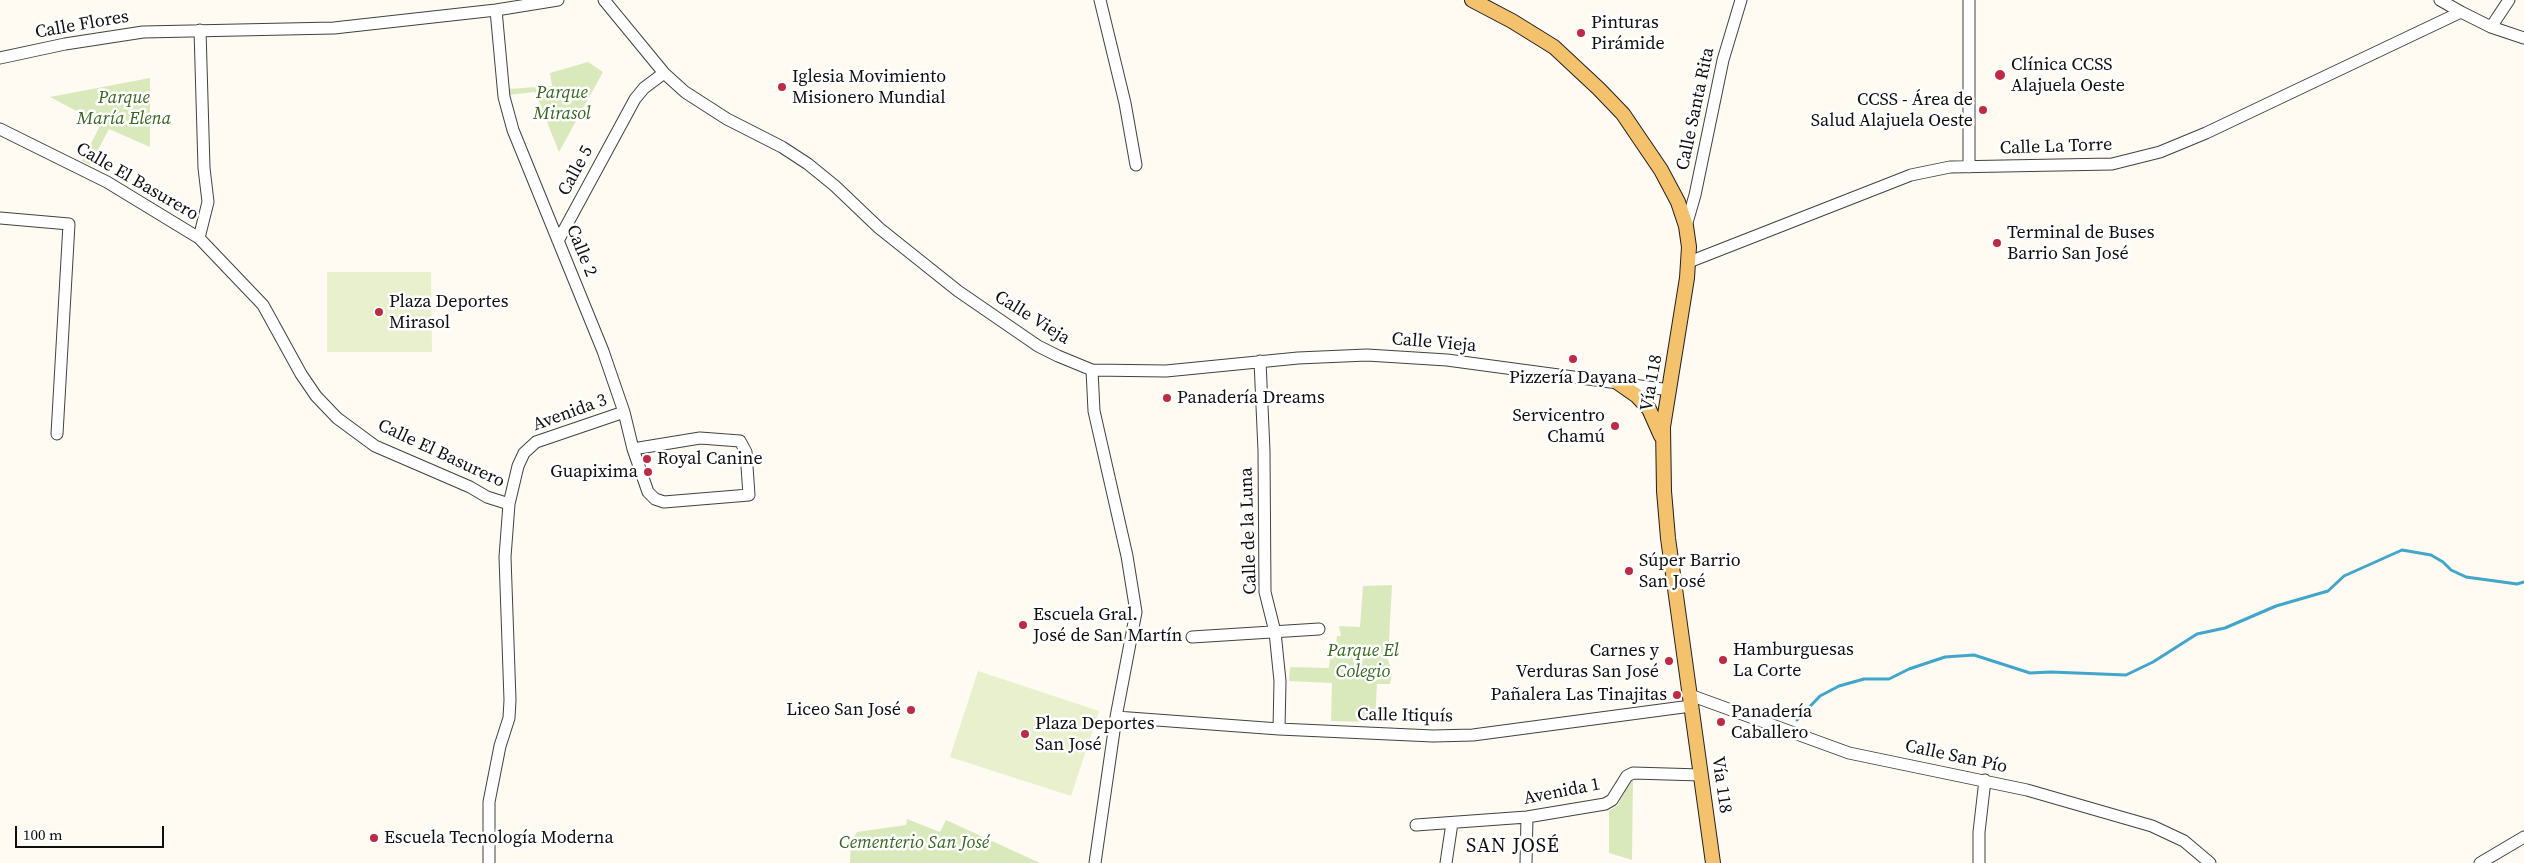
<!DOCTYPE html>
<meta charset="utf-8">
<style>
body{margin:0}
#map{position:relative;width:2524px;height:863px;overflow:hidden;background:#fffaf2;font-family:"Source Serif 4",serif}
canvas{display:block}
.scale{position:absolute;left:15px;top:826px;width:149px;height:22px;box-sizing:border-box;border:2px solid #0f0f0f;border-top:0;padding-left:6px;font-size:15px;line-height:18px;white-space:nowrap;color:#0f0f0f;-webkit-text-stroke:4px #fff;paint-order:stroke}
</style>
<div id="map">
<canvas width="2524" height="863"></canvas>
<div class="scale">100 m</div>
</div>
<script>
const g = document.querySelector('canvas').getContext('2d');
g.lineJoin = 'round';
function fill(path, color) { g.fillStyle = color; g.fill(path, 'evenodd'); }
const shape = rows => new Path2D(rows.map(r => 'M' + r).join(''));
function strokePath(path, color, width, dash) { g.strokeStyle = color; g.lineWidth = width; g.lineCap = dash ? 'butt' : 'round'; g.setLineDash(dash || []); g.stroke(path); }
function label(font, color, halo, rows, align = 'center') {
  g.font = font + ' "Source Serif 4",serif'; g.lineWidth = 5; g.setLineDash([]); g.textBaseline = 'middle'; g.strokeStyle = halo; g.fillStyle = color; for (const [text, x, y, turn = 0] of rows) {
    g.save(); g.translate(x, y); g.rotate((+turn || 0) * Math.PI / 180); g.textAlign = isNaN(turn) ? turn : align; if (halo) g.strokeText(text, 0, 0); g.fillText(text, 0, 0); g.restore();
  }
}
const green = shape([
 [588,62,603,72,559,152,535,92,508,95,508,89,552,86,550,73],
 [150,78,150,147,109,129,90,165,82,161,101,124,50,97],
 [1392,585,1388,660,1392,674,1390,684,1377,684,1375,722,1331,721,1332,683,1289,681,1290,667,1329,668,1330,658,1338,654,1336,644,1337,636,1341,636,1339,626,1360,627,1363,586],
 [1633,779,1632,860,1609,853,1609,811,1618,805,1629,782],
 [907,819,940,832,946,820,1040,863,850,863,851,842,857,832,906,825]
]);
const pitch = shape([
 [327,272,431,272,432,352,327,352],
 [978,671,1099,711,1071,796,950,757]
]);
const stream = shape([
 [1797,720,1820,696,1839,686,1864,679,1889,679,1909,669,1945,657,1974,655,2030,673,2051,672,2126,675,2153,662,2197,634,2225,628,2276,606,2328,591,2344,576,2402,550,2431,555,2443,562,2451,570,2466,577,2517,584,2524,582]
]);
const minor = shape([
 [604,0,664,73,685,92,727,119,782,147,808,164,835,186,879,228,958,291,1038,346,1058,356,1092,370,1166,371,1298,358,1367,355,1447,360,1670,390],
 [1100,0,1125,103,1136,165],
 [1969,0,1969,167],
 [2440,0,2461,12],
 [496,10,504,97,513,130,603,351,624,412,633,449,648,492,655,499,664,502,749,495,746,452,740,441,700,438,633,449],
 [2491,27,2509,0],
 [0,58,65,44,143,32,334,28,496,10,558,0],
 [0,129,107,182,199,238,263,305,301,374,316,396,337,418,375,446,470,487,487,497,509,504,505,557,510,700,509,718,500,746,489,802,489,863],
 [0,218,69,224,57,434],
 [1686,226,1695,195,1723,60,1741,0],
 [199,238,208,202,204,168,200,30],
 [558,241,635,99,644,88,664,73],
 [1689,262,1911,175,1950,167,2112,164,2160,152,2206,133,2461,12,2491,27,2524,38],
 [1260,361,1264,451,1265,592,1275,632,1280,681,1279,729],
 [1092,370,1094,411,1127,556,1136,612,1116,717,1095,863],
 [509,504,518,466,524,453,536,442,624,412],
 [1192,637,1319,629],
 [1690,695,1849,753,2027,790,2152,826,2184,841,2210,863],
 [1116,717,1279,729,1433,736,1473,735,1691,706],
 [1416,825,1527,817,1605,804,1612,800,1627,776,1633,773,1701,775],
 [1446,863,1452,823],
 [1526,863,1527,817],
 [1979,863,1979,832,1985,780],
 [2480,863,2524,837]
]);
const major = shape([
 [1472,0,1512,21,1554,47,1599,89,1623,114,1661,170,1678,202,1686,226,1689,247,1687,278,1663,427,1664,491,1668,538,1713,863],
 [1617,382,1637,396,1649,409,1661,436]
]);
const markers = [
 [1581,33,5,"#bc2a45"],
 [2000,75,6,"#bc2a45"],
 [782,87,5,"#bc2a45"],
 [1983,110,5,"#bc2a45"],
 [1997,243,5,"#bc2a45"],
 [379,312,5,"#bc2a45"],
 [1573,359,5,"#bc2a45"],
 [1167,398,5,"#bc2a45"],
 [1615,426,5,"#bc2a45"],
 [647,459,5,"#bc2a45"],
 [648,472,5,"#bc2a45"],
 [1629,571,5,"#bc2a45"],
 [1023,625,5,"#bc2a45"],
 [1723,660,5,"#bc2a45"],
 [1669,661,5,"#bc2a45"],
 [1677,695,5,"#bc2a45"],
 [911,710,5,"#bc2a45"],
 [1721,722,5,"#bc2a45"],
 [1025,734,5,"#bc2a45"],
 [374,838,5,"#bc2a45"]
];
const poiNames = [
 ["Pinturas",1591,23],
 ["Pirámide",1591,44],
 ["Clínica CCSS",2011,65],
 ["Alajuela Oeste",2011,86],
 ["Iglesia Movimiento",792,77],
 ["Misionero Mundial",792,98],
 ["CCSS - Área de",1973,100,"right"],
 ["Salud Alajuela Oeste",1973,121,"right"],
 ["Terminal de Buses",2007,233],
 ["Barrio San José",2007,254],
 ["Plaza Deportes",389,302],
 ["Mirasol",389,323],
 ["Pizzería Dayana",1573,378,"center"],
 ["Panadería Dreams",1177,398],
 ["Servicentro",1605,416,"right"],
 ["Chamú",1605,437,"right"],
 ["Royal Canine",657,459],
 ["Guapixima",638,472,"right"],
 ["Súper Barrio",1639,561],
 ["San José",1639,582],
 ["Escuela Gral.",1033,615],
 ["José de San Martín",1033,636],
 ["Hamburguesas",1733,650],
 ["La Corte",1733,671],
 ["Carnes y",1659,651,"right"],
 ["Verduras San José",1659,672,"right"],
 ["Pañalera Las Tinajitas",1667,695,"right"],
 ["Liceo San José",901,710,"right"],
 ["Panadería",1731,712],
 ["Caballero",1731,733],
 ["Plaza Deportes",1035,724],
 ["San José",1035,745],
 ["Escuela Tecnología Moderna",384,838]
];
const streetNames = [
 ["Calle Flores",82,25,-10],
 ["Calle Santa Rita",1696,109,-78],
 ["Calle La Torre",2056,147,-2],
 ["Calle 5",576,171,-62],
 ["Calle El Basurero",137,182,30],
 ["Calle 2",581,251,68],
 ["Calle Vieja",1032,318,32],
 ["Calle Vieja",1434,343,5],
 ["Vía 118",1652,383,-80],
 ["Avenida 3",570,413,-20],
 ["Calle El Basurero",441,454,25],
 ["Calle de la Luna",1249,531,-92],
 ["Calle Itiquís",1405,716,1],
 ["Calle San Pío",1956,757,12],
 ["Vía 118",1721,785,82],
 ["Avenida 1",1562,792,-11]
];
const parkNames = [
 ["Parque",562,93],
 ["Mirasol",562,114],
 ["Parque",124,98],
 ["María Elena",124,119],
 ["Parque El",1363,651],
 ["Colegio",1363,672],
 ["Cementerio San José",914,843]
];
const quarterNames = [
 ["SAN JOSÉ",1513,847]
];
fill(green, '#d9e9bc');
fill(pitch, '#e9f0cd');
strokePath(stream, '#41a6ca', 3);
strokePath(minor, '#424242', 13);
strokePath(major, '#202020', 16);
strokePath(minor, '#fff', 11);
strokePath(major, '#f4c16c', 14);
for (const [x, y, r, color] of markers) { const dot = new Path2D(); dot.arc(x, y, r, 0, 2 * Math.PI); g.fillStyle = color; g.fill(dot); strokePath(dot, '#fff', 2); }
label('18px', '#0f0f0f', '#fff', poiNames, 'left');
label('18px', '#0f0f0f', '#fff', streetNames);
label('italic 18px', '#386621', '#fff', parkNames);
g.letterSpacing = '1px';
label('20px', '#0f0f0f', '#fff', quarterNames);
g.letterSpacing = '0px';
</script>
